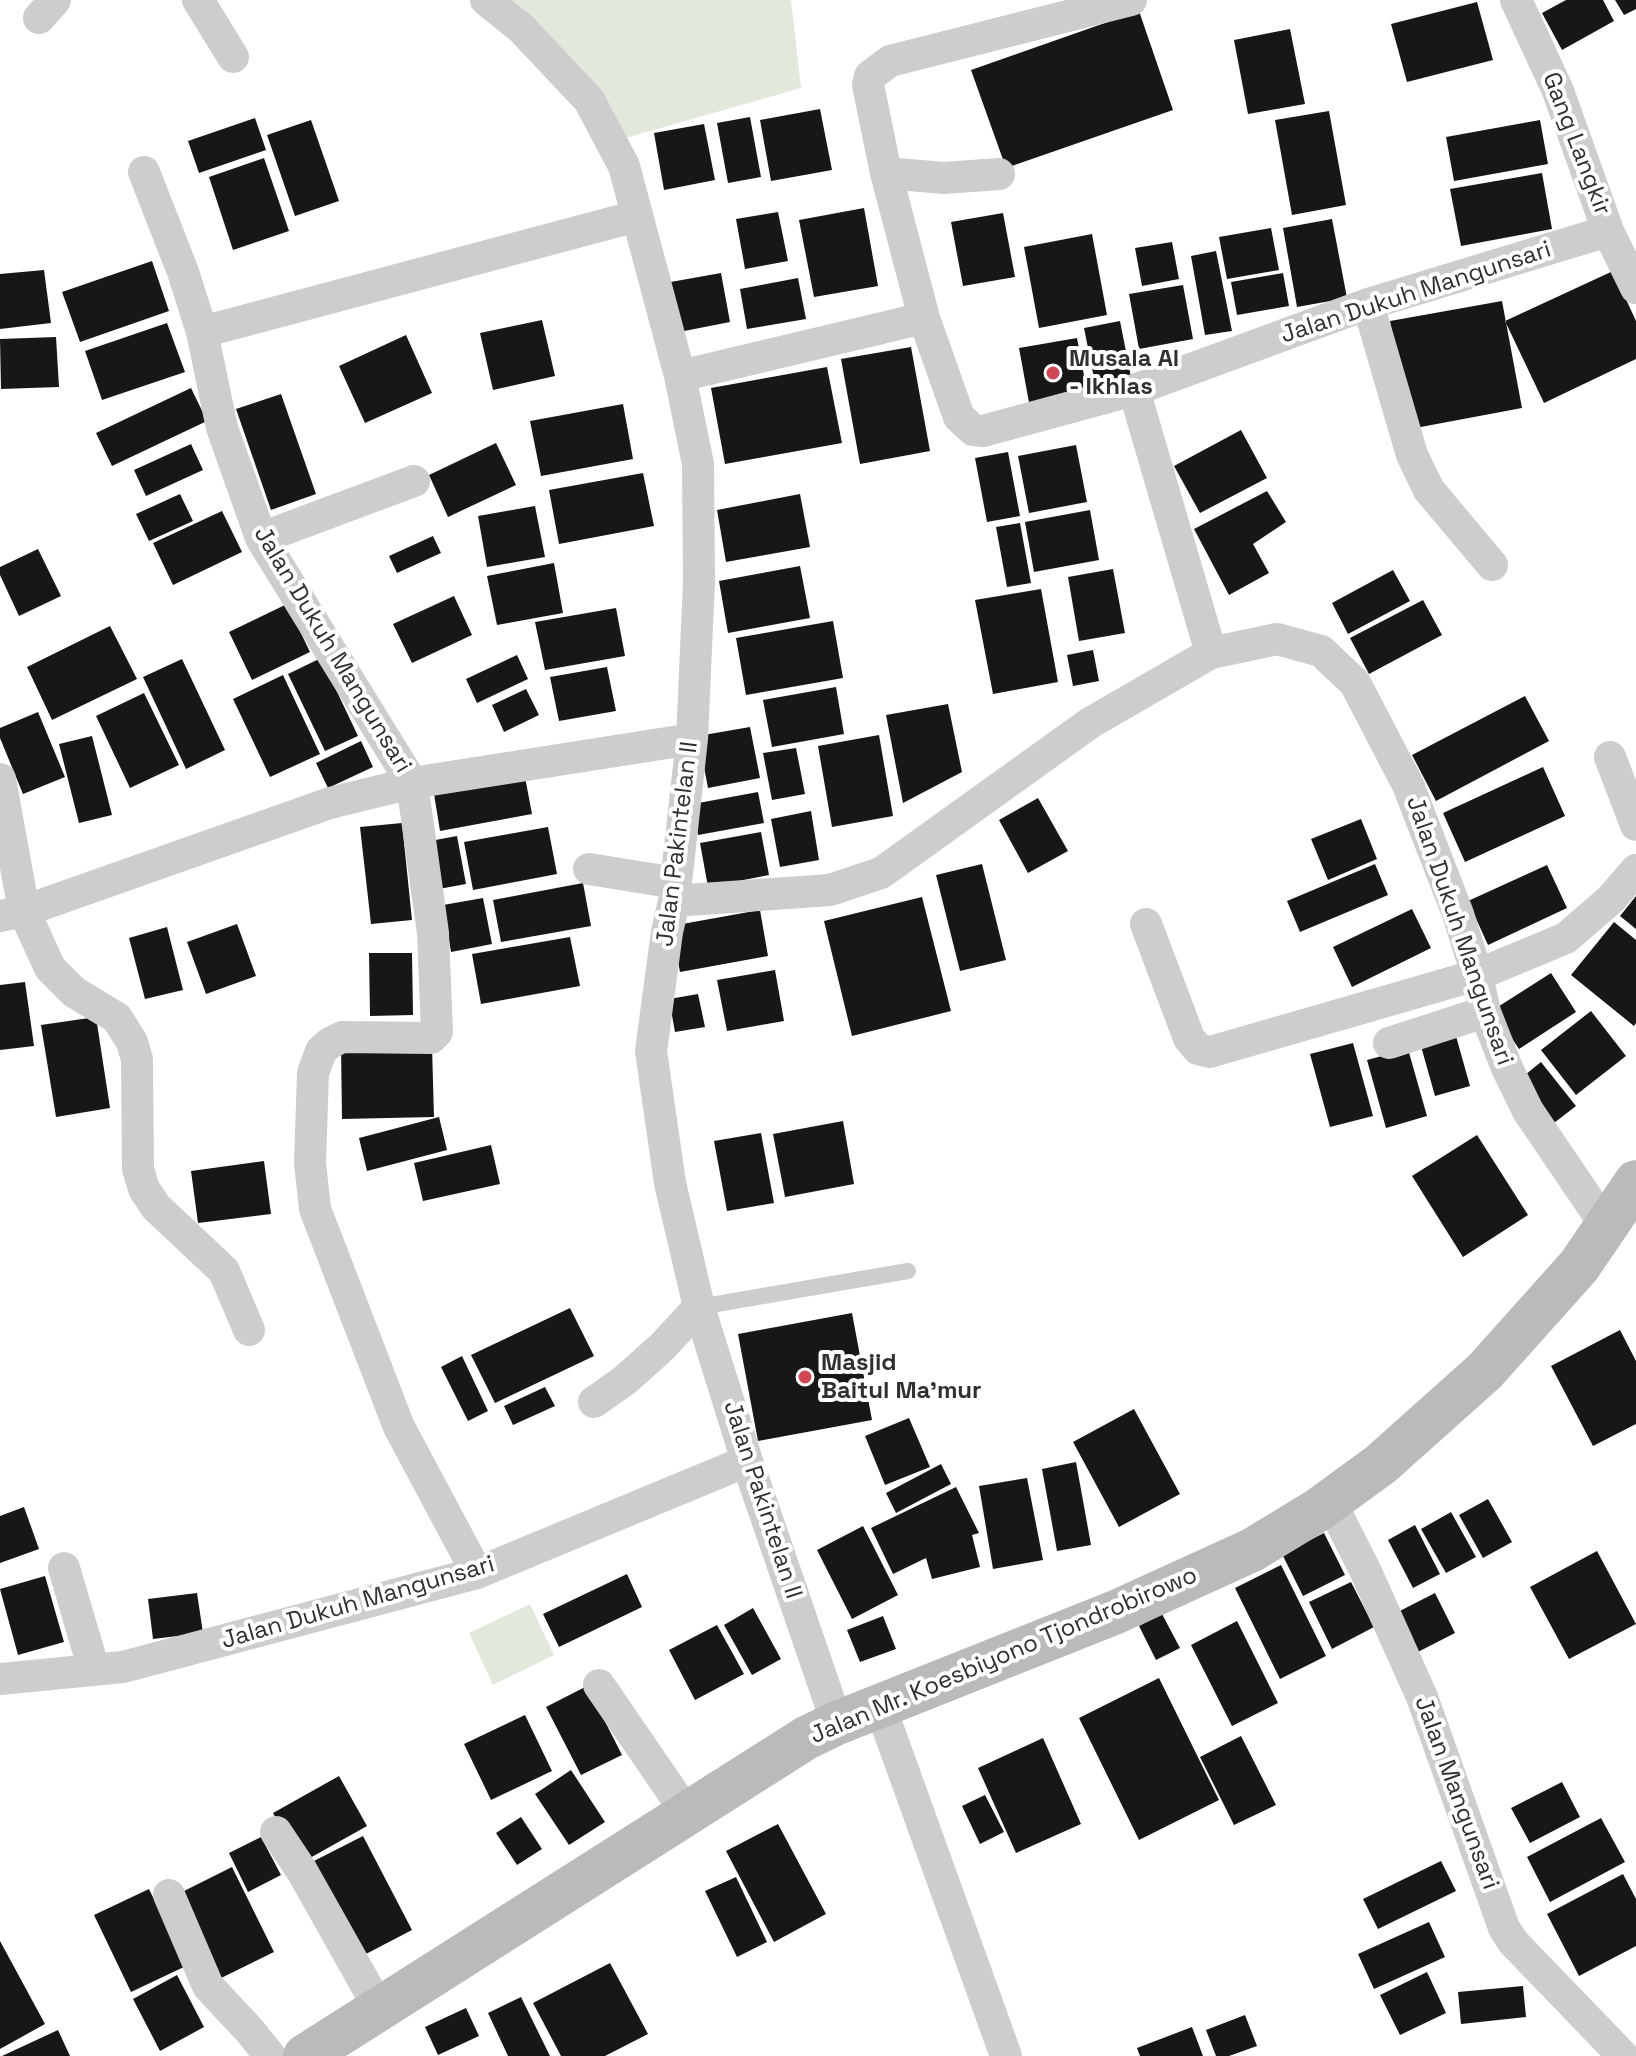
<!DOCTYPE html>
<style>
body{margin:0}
canvas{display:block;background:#fff}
</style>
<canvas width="1636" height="2056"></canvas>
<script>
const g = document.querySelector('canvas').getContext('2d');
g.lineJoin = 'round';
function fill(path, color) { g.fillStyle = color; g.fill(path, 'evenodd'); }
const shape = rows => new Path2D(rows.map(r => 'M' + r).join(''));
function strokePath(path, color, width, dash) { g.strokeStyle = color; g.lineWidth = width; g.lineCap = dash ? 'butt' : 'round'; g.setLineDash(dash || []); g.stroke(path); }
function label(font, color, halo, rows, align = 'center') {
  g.font = font + ' "Space Grotesk",sans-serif'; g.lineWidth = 8; g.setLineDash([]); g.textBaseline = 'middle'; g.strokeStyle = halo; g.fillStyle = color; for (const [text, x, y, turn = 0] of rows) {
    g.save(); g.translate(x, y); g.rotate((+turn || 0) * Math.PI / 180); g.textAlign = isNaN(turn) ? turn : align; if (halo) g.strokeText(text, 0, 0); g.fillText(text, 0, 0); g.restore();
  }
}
const green = shape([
 [490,0,791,0,801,88,615,141],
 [530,1604,554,1655,493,1685,469,1633]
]);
const building = shape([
 [1566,0,1603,0,1614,21,1562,50,1542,13],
 [1615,0,1636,0,1636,9,1624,15],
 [1477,2,1493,60,1407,82,1391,24],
 [1139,11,1173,110,1006,168,971,70],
 [1290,29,1305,104,1248,114,1234,40],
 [820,109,832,170,771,181,760,120],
 [1329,111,1346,205,1292,215,1275,120],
 [750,117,761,177,728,183,717,123],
 [255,118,266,150,199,173,188,141],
 [311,120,339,201,295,216,267,135],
 [1540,120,1548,164,1454,181,1446,137],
 [704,124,715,180,664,190,654,133],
 [264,158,289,231,233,250,209,177],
 [1542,173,1552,229,1461,246,1450,189],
 [864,208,878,286,814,297,799,220],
 [778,212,788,261,745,269,736,219],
 [1003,213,1015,277,963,286,951,222],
 [1332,219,1347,298,1297,307,1283,228],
 [1271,228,1279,270,1227,279,1219,237],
 [1092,234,1107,315,1039,328,1024,247],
 [1172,242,1179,279,1142,286,1135,248],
 [1216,251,1232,331,1205,335,1191,256],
 [152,261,169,311,80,342,62,292],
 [44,270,51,323,0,329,0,274],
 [1613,271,1636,321,1636,359,1544,403,1505,321],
 [721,273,730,322,674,333,665,283],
 [1283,273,1289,306,1237,315,1231,282],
 [798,278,806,319,747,329,740,289],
 [1183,285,1193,339,1139,349,1129,294],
 [1502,301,1522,408,1410,429,1390,321],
 [542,320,555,376,493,390,480,333],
 [1120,321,1132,382,1096,388,1084,328],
 [167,323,185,372,102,400,85,351],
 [406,335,432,393,365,423,339,366],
 [56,337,59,387,1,389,0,339],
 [1077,338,1088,397,1030,408,1019,348],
 [911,347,930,451,860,464,841,359],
 [827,367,842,443,725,464,711,388],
 [191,388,207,421,112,466,96,433],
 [281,394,316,494,271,510,236,409],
 [623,404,633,459,541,476,530,421],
 [1241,430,1267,478,1200,513,1174,466],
 [496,443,516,485,448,517,429,475],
 [191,444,203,470,146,496,134,470],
 [1076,445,1087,502,1029,513,1018,456],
 [1008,452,1020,516,987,522,975,458],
 [643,473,654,526,559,544,549,490],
 [1267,491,1286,522,1253,544,1269,573,1229,595,1194,529],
 [180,494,193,521,149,541,136,514],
 [800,494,810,547,726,562,717,510],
 [535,506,545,557,487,567,478,516],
 [1090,510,1099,560,1034,572,1025,522],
 [222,511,242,552,173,585,153,543],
 [1020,523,1031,583,1007,587,996,527],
 [433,536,441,553,397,573,389,556],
 [38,549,61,596,19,616,0,575,0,567],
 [554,563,563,613,497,625,487,576],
 [800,566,810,618,728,633,719,581],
 [1113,569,1125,633,1079,641,1068,577],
 [1393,570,1410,601,1348,634,1332,603],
 [1041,589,1058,682,993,694,975,600],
 [454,596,472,635,412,663,393,624],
 [1423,600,1442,635,1369,674,1350,638],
 [287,604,310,652,252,680,229,632],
 [616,608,625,656,545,670,535,622],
 [833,621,843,678,746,695,736,638],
 [110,626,137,679,52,720,27,667],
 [1093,650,1099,681,1073,686,1067,655],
 [517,655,528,679,477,703,466,679],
 [321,658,358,736,325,751,288,674],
 [182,659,225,750,186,769,143,677],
 [607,667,616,711,559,721,550,677],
 [283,675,320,754,270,777,233,699],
 [836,687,844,734,772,747,763,700],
 [526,689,539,715,504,732,492,705],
 [144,693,179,765,130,788,96,716],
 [1525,696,1549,741,1436,801,1412,755],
 [948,704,962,772,903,803,886,715],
 [38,712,65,777,23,794,0,738,0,728],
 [750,727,760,778,708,788,698,736],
 [879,735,893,816,832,827,818,746],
 [92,736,112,815,79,823,59,744],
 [361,741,373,767,328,788,316,763],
 [796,748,805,794,772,800,763,753],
 [1543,767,1565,816,1465,862,1443,813],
 [525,777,532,814,440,831,434,794],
 [758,792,764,823,698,835,693,804],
 [1038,798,1068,851,1028,873,999,820],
 [811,811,819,860,780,867,771,819],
 [1361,819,1377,859,1328,880,1311,839],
 [402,823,412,920,371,924,360,827],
 [548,827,557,874,473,890,464,842],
 [761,832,769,875,708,887,700,843],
 [457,836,466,884,439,889,430,841],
 [982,864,1006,960,960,971,936,875],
 [1375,864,1388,895,1300,932,1287,901],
 [1547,865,1567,908,1488,945,1468,901],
 [583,883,591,926,501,942,493,900],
 [1636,896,1636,929,1620,916],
 [922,897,951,1011,852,1036,824,921],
 [483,898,492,944,451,952,443,905],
 [1412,909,1431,948,1352,987,1333,947],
 [760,910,768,956,680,972,671,926],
 [1614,922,1636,940,1636,1023,1634,1026,1571,975],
 [237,924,256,976,206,994,187,942],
 [167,927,183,990,145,999,129,938],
 [570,937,580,986,481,1004,472,954],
 [369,953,412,953,413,1015,370,1016],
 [775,970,784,1021,727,1031,717,980],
 [1551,973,1576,1012,1519,1049,1493,1010],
 [25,982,34,1046,0,1050,0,985],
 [698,994,705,1027,675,1032,669,999],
 [1591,1011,1626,1056,1576,1095,1541,1050],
 [96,1017,110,1108,56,1117,41,1025],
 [1454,1029,1470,1086,1435,1096,1419,1039],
 [1353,1043,1373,1116,1330,1127,1310,1054],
 [432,1046,434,1117,342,1119,341,1047],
 [1408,1049,1427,1116,1386,1128,1367,1060],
 [1541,1062,1576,1106,1554,1123,1520,1079],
 [439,1117,447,1150,367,1171,359,1138],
 [843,1121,854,1184,785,1197,773,1134],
 [761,1133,774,1203,727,1211,714,1141],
 [1477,1135,1528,1215,1463,1257,1412,1176],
 [491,1145,500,1184,423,1201,414,1163],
 [264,1161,271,1214,198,1223,191,1171],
 [570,1308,594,1356,495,1403,471,1355],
 [852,1313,872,1420,758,1441,738,1334],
 [1620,1330,1636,1361,1636,1424,1593,1446,1551,1366],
 [462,1356,488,1411,468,1421,441,1367],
 [545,1387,555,1406,513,1425,504,1406],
 [1134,1409,1180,1494,1119,1527,1073,1442],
 [909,1418,930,1467,885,1485,865,1436],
 [1076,1462,1091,1545,1057,1551,1042,1469],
 [941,1464,951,1484,896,1513,886,1493],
 [1027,1478,1043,1560,993,1569,979,1486],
 [956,1487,979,1533,972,1535,980,1567,932,1579,926,1558,893,1574,871,1528],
 [1488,1499,1512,1542,1483,1558,1459,1515],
 [24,1507,39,1549,0,1563,0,1516],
 [1451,1512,1476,1557,1446,1573,1421,1529],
 [1415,1525,1440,1574,1413,1588,1388,1540],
 [863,1526,898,1595,852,1619,817,1550],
 [1324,1533,1345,1575,1303,1596,1282,1554],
 [1597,1551,1636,1624,1569,1659,1530,1587],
 [1281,1565,1326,1656,1280,1679,1235,1588],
 [627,1574,642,1607,559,1647,543,1614],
 [45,1576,64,1642,18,1655,0,1589],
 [1351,1582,1374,1627,1332,1649,1309,1602],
 [197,1593,203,1633,153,1639,148,1599],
 [1435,1593,1455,1633,1410,1656,1390,1616],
 [753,1608,781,1659,752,1675,724,1625],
 [1162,1614,1180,1648,1156,1660,1139,1626],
 [883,1616,896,1649,860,1662,847,1630],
 [1237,1621,1278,1703,1232,1726,1191,1645],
 [717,1625,744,1674,695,1700,669,1650],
 [1159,1678,1219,1800,1139,1840,1079,1718],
 [587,1686,622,1755,581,1775,546,1707],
 [525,1715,552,1771,491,1800,464,1744],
 [1241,1736,1276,1805,1234,1825,1200,1757],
 [1043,1738,1081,1824,1016,1853,978,1768],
 [571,1770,605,1822,569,1845,535,1794],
 [339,1776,367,1826,301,1863,273,1813],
 [1562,1782,1580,1817,1530,1843,1511,1808],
 [985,1795,1004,1832,980,1844,962,1806],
 [521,1817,542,1849,517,1865,496,1833],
 [1601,1818,1625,1862,1550,1902,1527,1857],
 [778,1824,826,1914,774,1942,726,1851],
 [363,1836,412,1930,364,1955,308,1864],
 [261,1837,281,1875,248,1892,229,1853],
 [1441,1861,1456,1891,1378,1929,1363,1899],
 [232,1867,274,1952,215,1981,174,1896],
 [1623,1874,1636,1899,1636,1946,1579,1976,1547,1914],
 [736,1877,767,1942,737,1957,705,1891],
 [149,1889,186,1966,131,1992,94,1915],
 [1429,1922,1445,1957,1374,1989,1358,1954],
 [0,1941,45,2024,0,2049],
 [610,1963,648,2034,605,2056,561,2056,533,2003],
 [1427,1972,1446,2013,1400,2035,1380,1995],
 [177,1975,204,2027,160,2051,133,1999],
 [1523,1986,1526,2017,1461,2024,1458,1992],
 [521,1997,550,2056,508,2056,488,2013],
 [466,2008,479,2036,438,2055,425,2027],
 [1245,2015,1257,2046,1229,2056,1216,2056,1206,2030],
 [1192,2027,1203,2056,1140,2056,1137,2048],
 [58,2030,70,2056,2,2056]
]);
const service = shape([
 [699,1307,908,1271]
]);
const minor = shape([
 [198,0,233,57],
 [486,0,521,28,589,100,624,166,680,376,698,464,699,582,692,739,674,901,667,932,651,1051,670,1183,699,1307,747,1461,837,1723],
 [1516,0,1558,91,1608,231,1636,288],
 [39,18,55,0],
 [144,172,183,272,202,332,222,428,261,538,412,783,433,933,437,1032,431,1038,342,1037,330,1043,321,1051,313,1073,310,1163,315,1209,399,1427,477,1573],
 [886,173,944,178,999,174],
 [1368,304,1412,455,1429,490,1492,565],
 [924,318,886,173,868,85,870,76,890,61,1131,0],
 [202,332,637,216],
 [680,376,924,318,959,417,973,430,983,431,1134,390,1211,653],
 [1134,390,1368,304,1608,231],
 [261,538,414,481],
 [1610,757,1636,825],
 [0,779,24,911,50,968,74,992,117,1018,132,1042,137,1059,138,1169,144,1189,156,1207,224,1271,249,1330],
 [589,869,676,883],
 [674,901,830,890,881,873,1090,723,1211,653,1277,639,1321,651,1355,683,1408,785,1458,914,1477,975,1485,1012,1507,1068,1528,1111,1606,1226],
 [0,916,24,911,330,803,412,783,692,739],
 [1146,924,1189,1038,1198,1049,1210,1052,1477,975,1566,938,1611,899,1636,870],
 [1389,1043,1485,1012],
 [594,1402,625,1380,662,1347,699,1307],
 [1330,1501,1366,1572,1422,1697,1504,1928,1513,1942,1623,2056],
 [64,1568,94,1670],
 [0,1679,123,1667,477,1573,747,1461],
 [599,1685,686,1812],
 [880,1706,1006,2056],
 [276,1832,302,1871,379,2008],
 [169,1895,208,1986,250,2031,270,2056]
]);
const secondary = shape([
 [305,2056,806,1738,837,1723,1116,1612,1252,1550,1318,1510,1381,1464,1485,1371,1579,1266,1636,1182]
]);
const markers = [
 [1053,373,8,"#d04856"],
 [805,1377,8,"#d04856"]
];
const streetNames = [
 ["Gang Langkir",1576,144,69],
 ["Jalan Dukuh Mangunsari",1416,293,-18],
 ["Jalan Dukuh Mangunsari",332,650,59],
 ["Jalan Pakintelan II",678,844,-83],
 ["Jalan Dukuh Mangunsari",1459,931,71],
 ["Jalan Pakintelan II",762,1500,72],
 ["Jalan Dukuh Mangunsari",358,1603,-16],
 ["Jalan Mr. Koesbiyono Tjondrobirowo",1004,1656,-23],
 ["Jalan Mangunsari",1456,1793,70]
];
const poiNames = [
 ["Musala Al",1069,359],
 ["- Ikhlas",1069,387],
 ["Masjid",821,1363],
 ["Baitul Ma'mur",821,1391]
];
fill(green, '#e3e8dc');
fill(building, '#171717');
strokePath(service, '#cdcdcd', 16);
strokePath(minor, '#cdcdcd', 32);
strokePath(secondary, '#bababa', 44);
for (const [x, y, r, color] of markers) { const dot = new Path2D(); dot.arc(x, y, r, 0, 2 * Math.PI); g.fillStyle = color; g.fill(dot); strokePath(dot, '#fff', 3); }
label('24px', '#303030', '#fff', streetNames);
label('bold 24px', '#303030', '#fff', poiNames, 'left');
</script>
